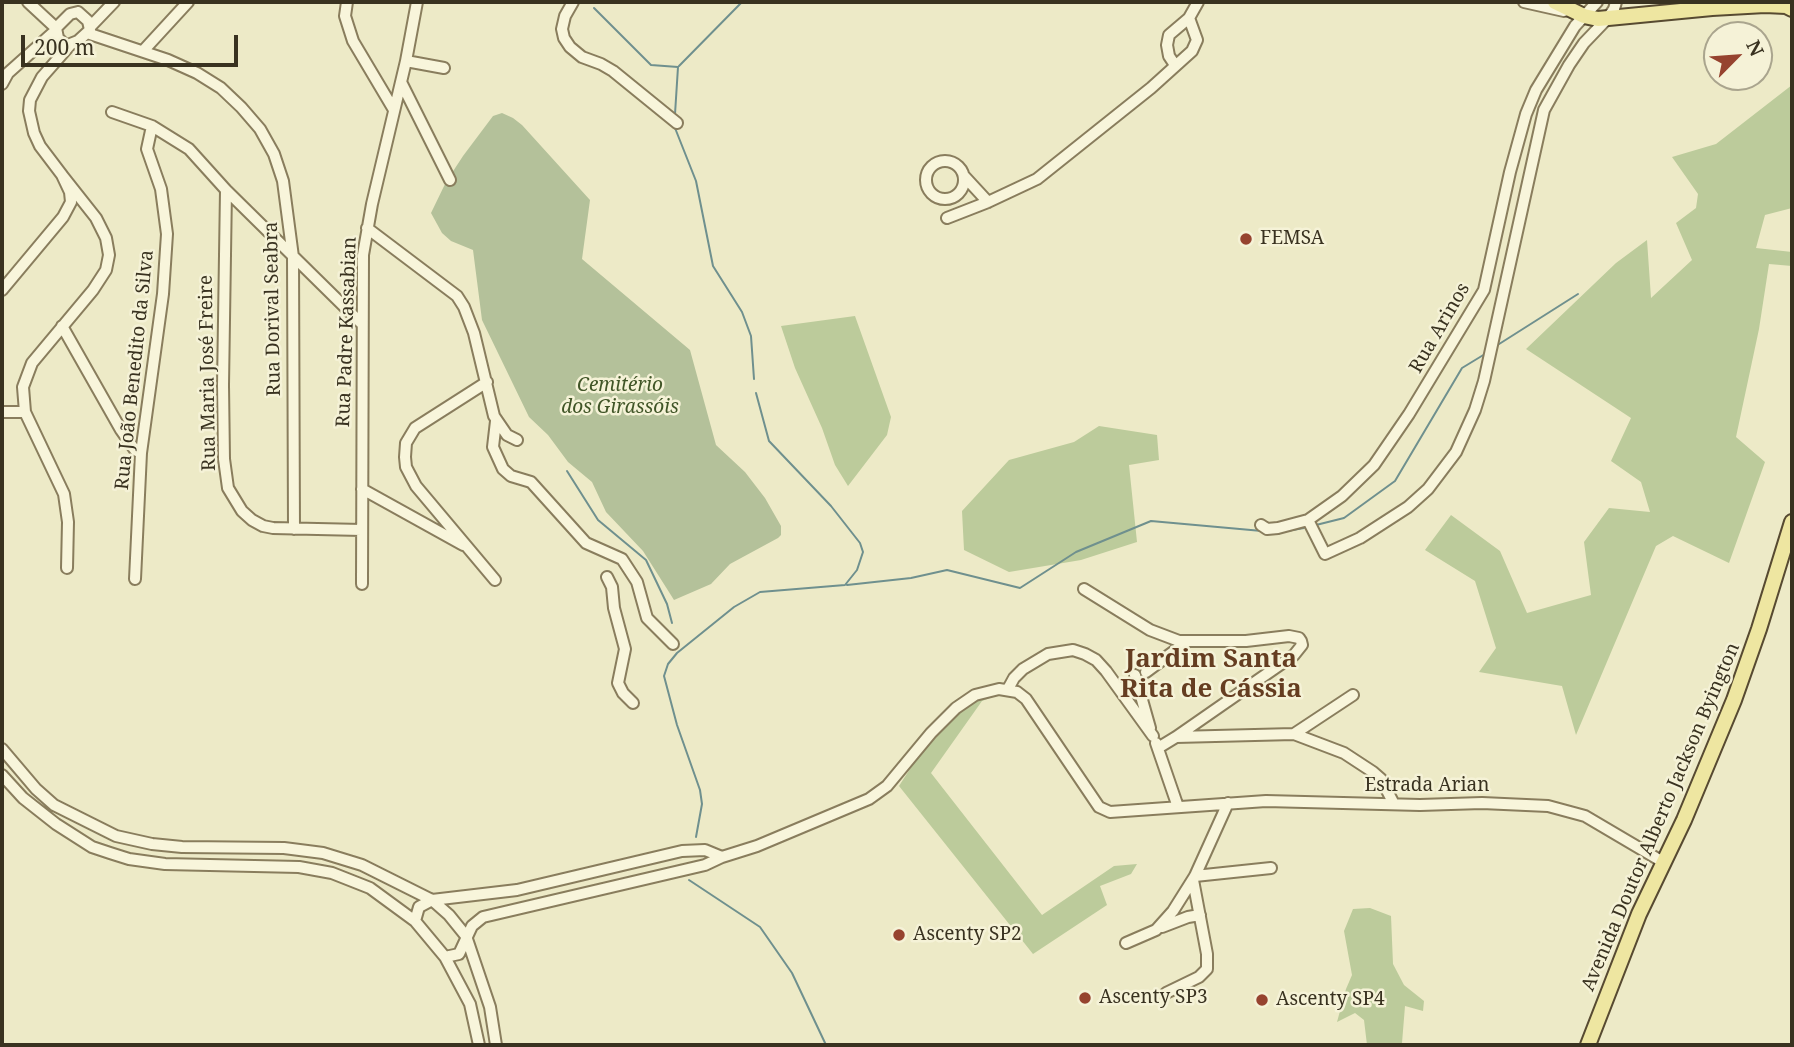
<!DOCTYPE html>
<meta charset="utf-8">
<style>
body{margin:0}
#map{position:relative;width:1794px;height:1047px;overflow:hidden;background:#edeac7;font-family:"Noto Serif",serif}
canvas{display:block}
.frame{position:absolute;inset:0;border:4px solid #393220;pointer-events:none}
.north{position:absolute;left:1703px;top:21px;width:70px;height:70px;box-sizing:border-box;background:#f5f2d7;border:2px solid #aaa58e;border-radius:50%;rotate:65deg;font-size:19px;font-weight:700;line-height:28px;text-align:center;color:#393220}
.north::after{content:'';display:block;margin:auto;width:24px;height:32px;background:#96432f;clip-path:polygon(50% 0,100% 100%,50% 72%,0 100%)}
.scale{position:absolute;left:21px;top:35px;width:217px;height:32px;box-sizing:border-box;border:4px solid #393220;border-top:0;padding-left:9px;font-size:21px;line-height:24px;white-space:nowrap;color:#393220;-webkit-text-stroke:5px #f5f2d7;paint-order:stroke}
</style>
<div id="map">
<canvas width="1794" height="1047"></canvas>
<div class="frame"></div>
<div class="north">N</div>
<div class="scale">200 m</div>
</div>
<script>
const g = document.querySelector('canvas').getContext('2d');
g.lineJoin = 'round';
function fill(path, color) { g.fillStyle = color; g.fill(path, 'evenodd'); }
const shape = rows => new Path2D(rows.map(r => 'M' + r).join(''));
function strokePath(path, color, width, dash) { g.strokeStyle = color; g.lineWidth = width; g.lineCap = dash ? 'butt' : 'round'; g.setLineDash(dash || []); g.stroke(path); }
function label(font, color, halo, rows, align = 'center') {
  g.font = font + ' "Noto Serif",serif'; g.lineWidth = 5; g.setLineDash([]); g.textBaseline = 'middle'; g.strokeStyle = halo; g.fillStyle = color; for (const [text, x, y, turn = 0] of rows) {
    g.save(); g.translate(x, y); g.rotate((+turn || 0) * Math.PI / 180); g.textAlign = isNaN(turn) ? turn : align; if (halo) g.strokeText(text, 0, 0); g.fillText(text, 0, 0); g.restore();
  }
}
const green = shape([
 [1792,85,1792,208,1765,215,1756,248,1792,252,1792,266,1769,264,1759,329,1736,437,1765,462,1729,563,1673,536,1656,546,1576,735,1562,686,1479,672,1496,648,1475,581,1425,550,1451,515,1500,551,1527,613,1591,595,1584,542,1609,508,1650,512,1641,482,1611,461,1631,418,1526,349,1616,263,1647,240,1651,298,1692,260,1676,223,1696,208,1698,194,1672,157,1716,144],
 [855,316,891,417,887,435,848,486,835,465,822,428,795,368,781,326],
 [1099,426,1157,435,1159,460,1129,465,1137,542,1081,560,1009,572,964,550,962,511,1009,460,1074,442],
 [1003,693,982,701,931,773,1042,915,1114,866,1137,864,1131,874,1100,886,1107,905,1033,954,899,786,919,755,951,716,972,699],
 [1370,908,1391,916,1393,964,1404,985,1424,1001,1423,1011,1405,1006,1402,1043,1404,1045,1367,1045,1364,1020,1355,1013,1337,1022,1346,989,1352,975,1344,931,1353,909]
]);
const cemetery = shape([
 [502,113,513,118,522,125,590,200,582,259,690,350,716,445,745,472,765,498,781,526,781,535,778,538,730,564,711,584,674,600,643,551,606,512,592,482,568,462,548,435,529,417,482,320,473,250,451,241,442,233,431,213,446,182,463,156,493,116]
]);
const stream = shape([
 [594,8,651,65,678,67,675,114],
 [679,66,742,2],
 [675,128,696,181,713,266,742,312,751,336,754,379],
 [1496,346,1578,294],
 [567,471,598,520,646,560,667,604,672,623],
 [1316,525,1344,518,1395,481,1462,368,1485,354],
 [1281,532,1304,528],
 [847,585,911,578,947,570,1020,588,1076,552,1151,521,1262,531],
 [696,837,702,804,700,790,677,725,664,676,668,664,677,653,734,607,760,592,845,585,857,570,863,552,860,543,831,506,769,441,756,393],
 [689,880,760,927,792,973,826,1045]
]);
const minor = shape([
 [28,2,56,28],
 [347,2,345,16,353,41,394,110],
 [573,2,565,16,562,29,564,38,570,47,582,57,601,64,613,71,677,123],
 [1524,2,1564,11],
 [78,12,88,21,90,30,78,41,68,45,64,44,58,38,56,28,70,14,78,12],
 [90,27,114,2],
 [87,33,168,60,197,73,221,88,241,107,260,129,274,154,283,181,293,257,294,529],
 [143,51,188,2],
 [406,61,444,68],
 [1175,65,1169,56,1167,45,1169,35,1189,18,1198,2],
 [401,82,450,180],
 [2,84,8,73,55,31],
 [112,112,152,126,189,149,226,190,361,323],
 '926 180a19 19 0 1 1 38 0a19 19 0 1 1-38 0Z',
 [62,175,96,218,106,238,109,255,106,270,93,290,32,363,23,387,25,412,64,494,68,522,67,568],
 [964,176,988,202],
 [226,190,223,385,224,459,228,488,242,511,252,520,263,526,273,528,362,530],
 [947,218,988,202,1037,179,1151,88,1192,51,1197,40,1189,18],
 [367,228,457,296,464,307,474,333,494,416,507,435,517,440],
 [2,290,63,217,71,202,70,192,62,175,40,146,34,133,29,111,30,100,42,77,71,44],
 [62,326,121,430,135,450,141,453],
 [487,382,415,428,406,443,405,457,406,467,416,486,495,580],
 [2,412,25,412],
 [496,421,493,447,503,469,511,476,531,482,586,543,622,559,637,582,647,618,673,644],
 [362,489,463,545],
 [1308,520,1325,554,1360,538,1408,507,1428,489,1456,452,1475,410,1484,381,1544,110,1569,65,1584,43,1607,19,1614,9,1616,2],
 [1261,525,1267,529,1278,528,1308,520,1342,496,1374,465,1409,414,1484,290,1510,172,1526,114,1536,90,1575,26,1597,2],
 [607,577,612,587,614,608,625,649,618,683,623,693,633,703],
 [135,579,141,453,163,294,167,234,161,189,147,149,152,126],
 [362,584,363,255,372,204,406,61,417,2],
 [1084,589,1150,630,1179,641,1246,641,1289,636,1299,638,1301,641,1302,645,1294,655,1176,737],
 [1146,672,1188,641],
 [1135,675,1150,728],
 [1008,689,1014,678,1023,669,1048,654,1073,650,1085,654,1096,660,1106,671,1153,736],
 [1294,734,1353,695],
 [1156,743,1178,807],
 [1158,748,1176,737,1294,734,1344,753,1373,772,1381,779,1394,804],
 [2,749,36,789,54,805,116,836,152,844,182,847,284,848,323,853,362,865,432,900,449,915,466,936,490,1007,496,1045],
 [2,775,23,798,56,824,92,847,110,853,129,859,165,864,299,867,332,873,370,888,415,921,445,957,470,1004,479,1045],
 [1195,876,1271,868],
 [415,921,419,907,432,900,517,890,682,851,705,850,722,857],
 [1162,927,1188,917,1200,915],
 [1126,943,1156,930,1173,911,1195,876,1228,803],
 [445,957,459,954,472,926,483,917,705,865,722,857,757,846,869,799,887,786,931,733,956,708,975,695,999,689,1017,692,1026,699,1099,807,1110,812,1266,801,1420,805,1482,803,1548,806,1585,816,1663,862],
 [1166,993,1199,977,1207,969,1207,954,1193,880]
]);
const major = shape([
 [1555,2,1584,16,1598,19,1712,8,1765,5,1786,6,1792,9],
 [1588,1045,1639,914,1684,820,1734,700,1759,629,1792,522]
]);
const markers = [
 [1246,239,7,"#96432f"],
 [899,935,7,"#96432f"],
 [1085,998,7,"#96432f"],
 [1262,1000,7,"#96432f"]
];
const poiNames = [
 ["FEMSA",1260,239],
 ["Ascenty SP2",913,935],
 ["Ascenty SP3",1099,998],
 ["Ascenty SP4",1276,1000]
];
const streetNames = [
 ["Rua Dorival Seabra",273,309,-91],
 ["Rua Arinos",1440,328,-60],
 ["Rua Padre Kassabian",347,332,-88],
 ["Rua João Benedito da Silva",135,370,-84],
 ["Rua Maria José Freire",208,373,-91],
 ["Estrada Arian",1427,786],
 ["Avenida Doutor Alberto Jackson Byington",1661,817,-67]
];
const parkNames = [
 ["Cemitério",620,386],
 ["dos Girassóis",620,408]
];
const districtNames = [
 ["Jardim Santa",1211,660],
 ["Rita de Cássia",1211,690]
];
fill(green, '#bccb9b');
fill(cemetery, '#b4c19a');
strokePath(stream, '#6f908e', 2);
strokePath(minor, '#897d5d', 14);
strokePath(major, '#574a31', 18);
strokePath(minor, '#f8f5db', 10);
strokePath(major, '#eee6a1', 14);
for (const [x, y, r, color] of markers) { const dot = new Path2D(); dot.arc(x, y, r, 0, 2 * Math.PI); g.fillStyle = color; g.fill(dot); strokePath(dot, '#f5f2d7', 2.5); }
label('19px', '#393220', '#f5f2d7', poiNames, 'left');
label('19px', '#393220', '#f5f2d7', streetNames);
label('italic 19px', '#405527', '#f5f2d7', parkNames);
label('bold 26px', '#653d21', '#f5f2d7', districtNames);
</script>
